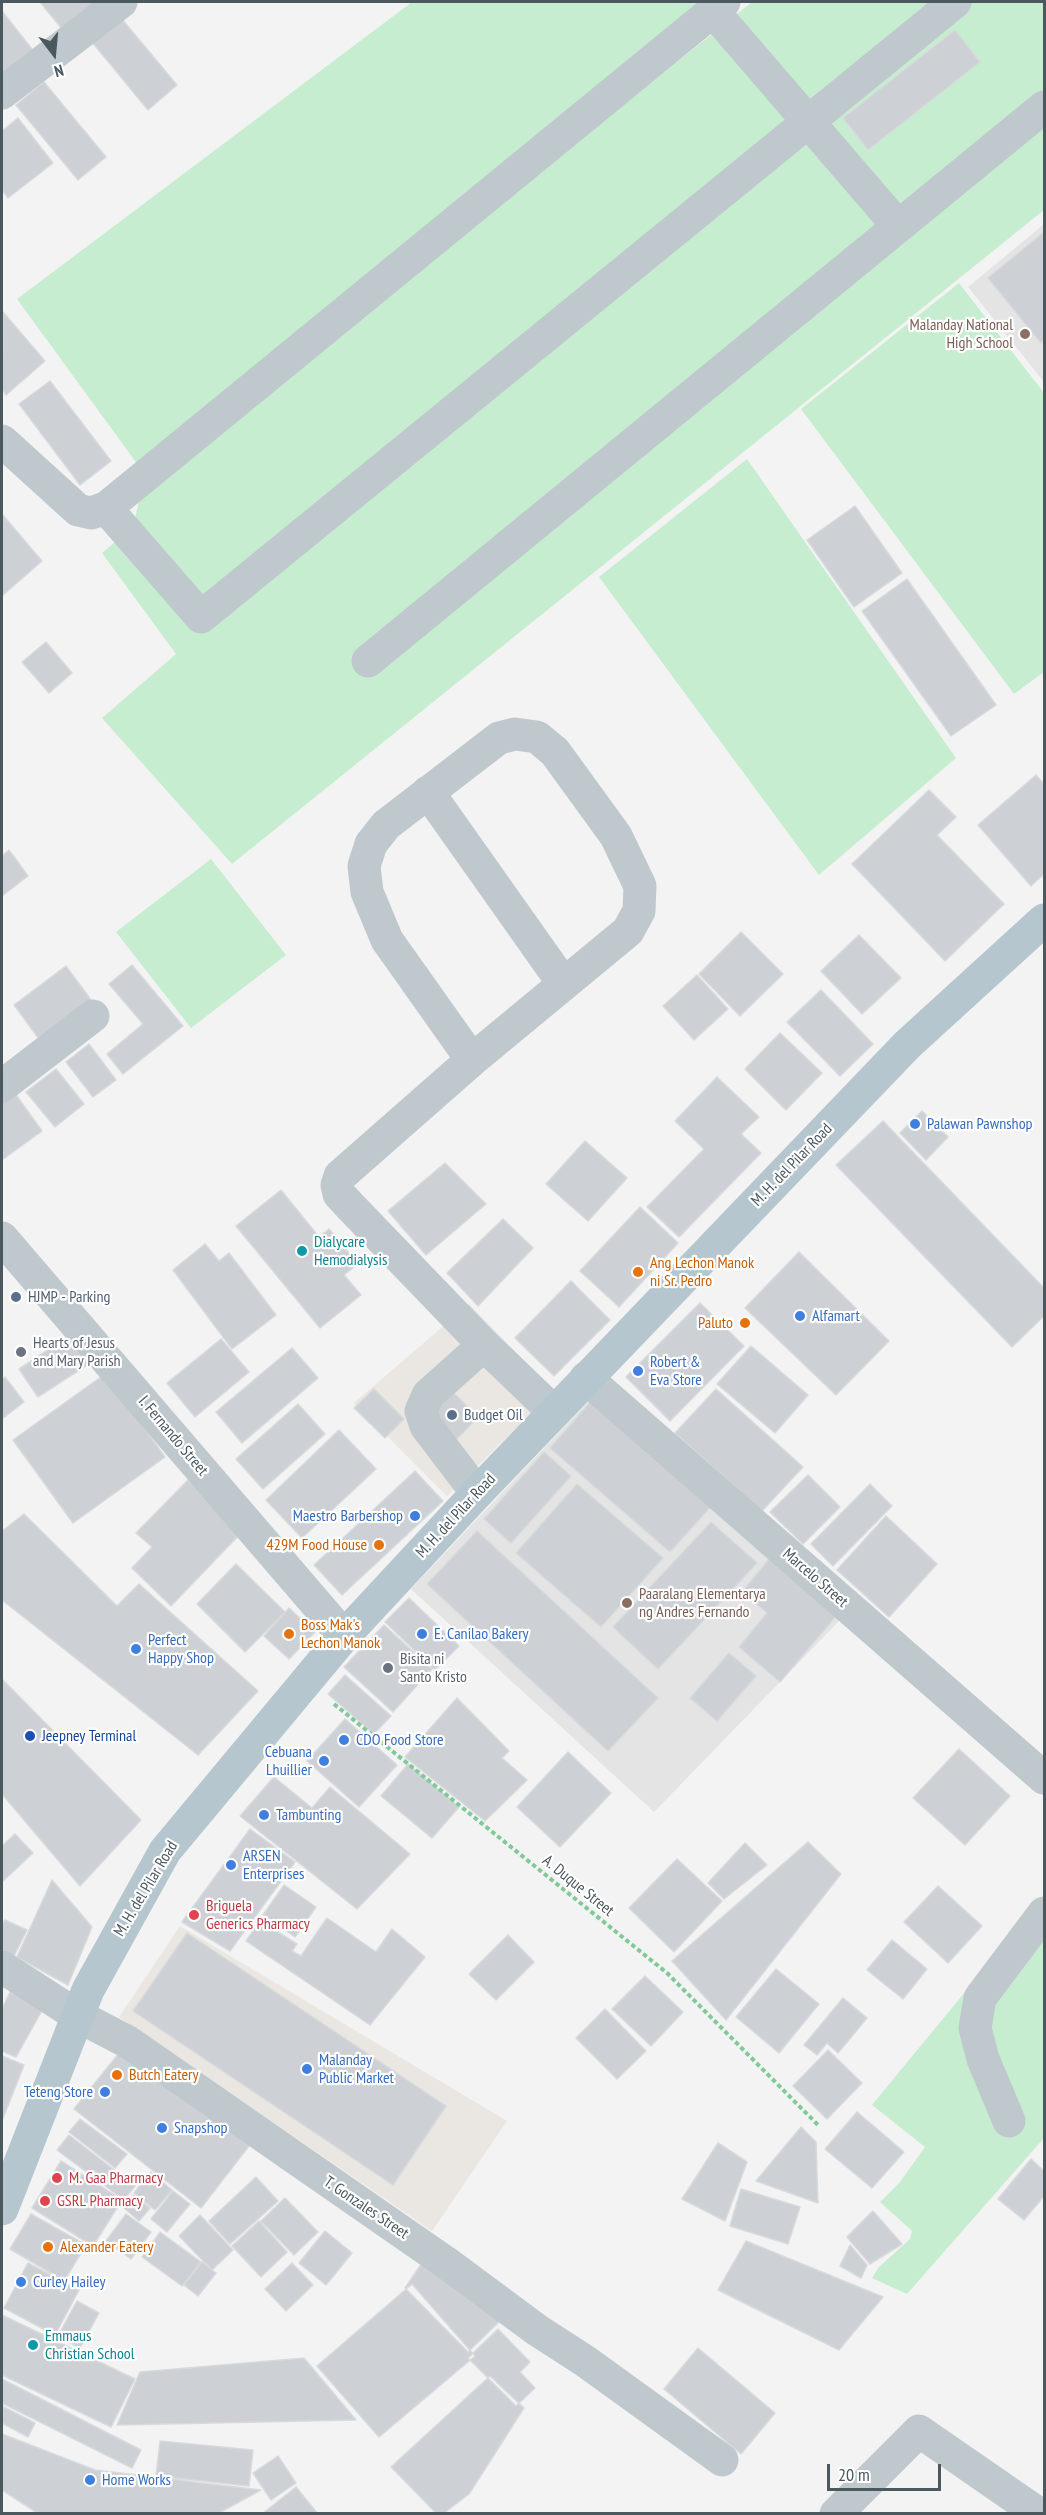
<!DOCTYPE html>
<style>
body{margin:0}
#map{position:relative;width:1046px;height:2515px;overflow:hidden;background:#f4f3f3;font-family:"PT Sans Narrow",sans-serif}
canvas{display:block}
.frame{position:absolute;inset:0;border:3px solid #4b595f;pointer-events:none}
.north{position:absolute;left:24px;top:24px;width:60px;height:60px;-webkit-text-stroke:4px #fff;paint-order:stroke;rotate:164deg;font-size:16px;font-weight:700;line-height:24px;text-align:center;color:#4b595f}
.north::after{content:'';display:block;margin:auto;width:21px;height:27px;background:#4b595f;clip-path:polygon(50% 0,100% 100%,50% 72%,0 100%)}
.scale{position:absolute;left:827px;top:2464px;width:114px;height:27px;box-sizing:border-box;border:3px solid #4b595f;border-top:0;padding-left:8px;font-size:18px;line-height:21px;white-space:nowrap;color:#4b595f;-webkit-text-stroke:4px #fff;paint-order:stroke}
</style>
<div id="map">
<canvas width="1046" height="2515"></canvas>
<div class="frame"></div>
<div class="north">N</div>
<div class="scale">20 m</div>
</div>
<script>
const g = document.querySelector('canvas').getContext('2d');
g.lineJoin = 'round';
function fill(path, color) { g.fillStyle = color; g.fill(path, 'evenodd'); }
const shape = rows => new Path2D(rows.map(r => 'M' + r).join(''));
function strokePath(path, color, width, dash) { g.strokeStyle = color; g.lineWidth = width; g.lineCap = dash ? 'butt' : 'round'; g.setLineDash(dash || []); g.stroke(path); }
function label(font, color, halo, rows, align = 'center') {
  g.font = font + ' "PT Sans Narrow",sans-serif'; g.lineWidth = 4.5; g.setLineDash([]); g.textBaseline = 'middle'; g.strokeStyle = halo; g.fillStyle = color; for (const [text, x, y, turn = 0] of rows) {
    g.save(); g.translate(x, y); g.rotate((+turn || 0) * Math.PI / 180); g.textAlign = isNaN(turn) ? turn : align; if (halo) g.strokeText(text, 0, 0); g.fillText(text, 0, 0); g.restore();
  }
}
const commercial = shape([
 [469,1304,554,1391,447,1496,354,1403],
 [180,1926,507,2121,432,2231,119,2017]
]);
const education = shape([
 [1044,224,1044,382,968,287],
 [595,1394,842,1618,654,1812,411,1589]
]);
const green = shape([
 [412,2,713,2,138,465,17,299],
 [752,2,1044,2,1044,210,232,864,102,718,176,654,102,553,133,527,141,492],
 [959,283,1044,393,1044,672,1014,694,801,409],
 [747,459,956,758,819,875,599,577],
 [211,859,286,955,191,1028,116,932],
 [1044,1896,1044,2138,907,2294,872,2278,879,2267,910,2239,912,2231,880,2202,900,2182,925,2147,872,2105]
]);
const building = shape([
 [40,2,98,2,62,29,40,2],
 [2,11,35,53,2,80,2,11],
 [116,12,177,85,148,110,87,36,116,12],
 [955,30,980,62,868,150,843,118,955,30],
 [44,82,106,157,78,180,16,105,44,82],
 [18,118,53,163,8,198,2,190,2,131,18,118],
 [1044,232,1044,340,1041,343,988,278,1044,232],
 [3,312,45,361,6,395,2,389,3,312],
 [50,381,111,461,80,485,19,404,50,381],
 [855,506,902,573,854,607,807,540,855,506],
 [2,514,42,561,2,596,2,514],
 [907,579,996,705,951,736,862,611,907,579],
 [46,642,72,673,49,693,22,662,46,642],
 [1036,775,1044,784,1044,874,1031,886,978,825,1036,775],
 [929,790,956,817,937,835,1004,904,945,961,852,864,929,790],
 [9,850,28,876,2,896,2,856,9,850],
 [741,932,783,974,740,1016,699,974,741,932],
 [859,935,901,978,862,1014,821,971,859,935],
 [132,965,183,1026,123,1074,107,1054,143,1024,109,984,132,965],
 [66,966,94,1004,42,1043,14,1005,66,966],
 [697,975,728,1009,694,1040,663,1006,697,975],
 [821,990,873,1044,840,1076,787,1022,821,990],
 [780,1033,822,1073,786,1110,745,1069,780,1033],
 [89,1044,116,1080,93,1097,66,1062,89,1044],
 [56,1069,84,1104,55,1127,26,1092,56,1069],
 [717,1077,759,1117,741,1134,761,1153,679,1237,647,1207,704,1149,675,1121,717,1077],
 [14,1092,42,1131,2,1160,2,1101,14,1092],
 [922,1111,948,1137,926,1160,900,1133,922,1111],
 [883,1121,1044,1288,1044,1316,1012,1347,836,1165,883,1121],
 [585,1141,627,1178,588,1221,546,1184,585,1141],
 [445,1163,486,1204,426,1255,388,1211,445,1163],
 [281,1190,319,1237,329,1229,358,1264,344,1275,361,1295,320,1328,236,1226,281,1190],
 [640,1207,678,1243,619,1307,580,1271,640,1207],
 [503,1219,533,1248,478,1306,447,1273,503,1219],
 [205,1244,219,1261,229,1253,276,1315,232,1349,173,1270,205,1244],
 [799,1252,889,1341,836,1395,745,1308,799,1252],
 [571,1281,610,1320,554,1376,515,1338,571,1281],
 [700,1303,744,1346,670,1421,626,1377,700,1303],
 [71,1335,90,1363,38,1397,19,1369,71,1335],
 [221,1339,249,1372,195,1417,167,1383,221,1339],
 [751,1346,808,1395,775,1433,717,1384,751,1346],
 [292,1348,318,1378,242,1443,216,1412,292,1348],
 [105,1374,165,1457,73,1523,13,1440,105,1374],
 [5,1377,24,1402,2,1419,2,1380,5,1377],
 [449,1388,478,1417,455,1441,425,1412,449,1388],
 [374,1389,404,1419,385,1438,354,1408,374,1389],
 [716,1389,803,1467,762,1511,675,1433,716,1389],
 [593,1399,714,1503,670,1552,550,1448,593,1399],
 [298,1404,325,1434,263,1489,236,1459,298,1404],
 [339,1430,376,1469,302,1538,266,1500,339,1430],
 [544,1452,571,1476,511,1543,484,1519,544,1452],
 [415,1471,443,1501,342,1595,314,1565,415,1471],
 [808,1475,840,1507,803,1544,770,1512,808,1475],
 [188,1480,242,1532,171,1606,132,1568,152,1547,136,1533,188,1480],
 [577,1484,663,1558,601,1627,516,1553,577,1484],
 [870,1484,892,1506,833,1566,811,1544,870,1484],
 [24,1514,117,1606,139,1584,258,1691,198,1755,2,1600,2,1531,24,1514],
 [886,1516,937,1564,889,1617,837,1570,886,1516],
 [711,1522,757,1563,658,1669,613,1627,711,1522],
 [477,1531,658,1698,608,1751,427,1584,477,1531],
 [770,1558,838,1614,780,1682,739,1647,767,1613,742,1592,770,1558],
 [236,1564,285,1612,245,1652,197,1604,236,1564],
 [409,1598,459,1646,435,1670,385,1622,409,1598],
 [289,1608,315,1632,289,1659,264,1636,289,1608],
 [384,1625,432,1669,393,1712,344,1667,384,1625],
 [729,1653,756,1676,717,1721,690,1698,729,1653],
 [345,1675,391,1716,374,1734,328,1694,345,1675],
 [2,1679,141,1820,80,1886,2,1794,2,1679],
 [457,1698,509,1751,502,1758,527,1780,485,1821,405,1757,457,1698],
 [345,1719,397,1765,359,1807,307,1761,345,1719],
 [959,1749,1010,1796,965,1845,913,1798,959,1749],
 [568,1752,611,1793,560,1847,517,1807,568,1752],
 [408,1764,459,1807,432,1838,381,1796,408,1764],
 [274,1777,312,1808,330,1787,410,1854,357,1909,240,1816,274,1777],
 [250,1829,295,1862,230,1951,182,1922,250,1829],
 [15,1834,33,1853,2,1882,2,1846,15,1834],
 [808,1842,841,1874,726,2020,672,1961,808,1842],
 [745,1843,767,1865,724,1899,708,1883,745,1843],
 [677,1859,722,1901,674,1952,629,1908,677,1859],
 [52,1880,92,1927,68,1985,17,1957,52,1880],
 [284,1885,316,1907,295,1937,263,1915,284,1885],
 [938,1886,982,1926,948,1963,904,1922,938,1886],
 [327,1918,376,1952,392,1929,425,1957,370,2025,246,1941,260,1921,297,1944,292,1951,301,1956,327,1918],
 [5,1920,27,1930,14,1956,2,1950,2,1926,5,1920],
 [187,1933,446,2106,393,2185,133,2011,187,1933],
 [508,1935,534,1962,496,2000,469,1974,508,1935],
 [892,1940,927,1969,903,1999,867,1970,892,1940],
 [776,1969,819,2004,779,2053,736,2017,776,1969],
 [645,1976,683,2012,651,2046,612,2009,645,1976],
 [10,1992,44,2007,16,2057,2,2051,2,2009,10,1992],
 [843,1998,867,2018,838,2053,827,2043,817,2055,804,2045,843,1998],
 [605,2009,646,2051,617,2079,576,2038,605,2009],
 [123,2048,249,2146,201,2208,74,2109,123,2048],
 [828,2050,862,2083,827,2119,793,2086,828,2050],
 [2,2056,24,2065,2,2121,2,2056],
 [857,2112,904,2152,872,2188,825,2149,857,2112],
 [80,2119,127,2154,115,2168,69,2132,80,2119],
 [801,2127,816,2142,818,2203,756,2181,801,2127],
 [69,2135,135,2186,124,2200,57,2150,69,2135],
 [718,2143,747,2162,725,2221,682,2199,718,2143],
 [1031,2159,1044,2171,1044,2196,1024,2220,998,2199,1031,2159],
 [61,2161,122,2200,93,2246,32,2208,61,2161],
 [151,2172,172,2190,155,2210,134,2193,151,2172],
 [256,2177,278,2201,230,2244,209,2221,256,2177],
 [741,2189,800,2207,788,2244,730,2226,741,2189],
 [173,2191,190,2204,167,2232,151,2219,173,2191],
 [133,2195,150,2208,139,2221,123,2207,133,2195],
 [285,2198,318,2232,294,2255,261,2221,285,2198],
 [873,2211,902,2244,870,2264,847,2237,873,2211],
 [31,2214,86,2245,64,2281,10,2249,31,2214],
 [126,2214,151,2232,131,2259,106,2241,126,2214],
 [200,2215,233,2250,212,2270,179,2236,200,2215],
 [259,2221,287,2252,261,2277,232,2246,259,2221],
 [325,2231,352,2253,326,2285,299,2263,325,2231],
 [160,2232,201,2262,182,2286,142,2257,160,2232],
 [746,2241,883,2297,839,2350,718,2290,746,2241],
 [850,2245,867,2265,861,2278,840,2266,850,2245],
 [426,2257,504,2317,468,2352,405,2288,426,2257],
 [202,2262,216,2273,198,2296,184,2285,202,2262],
 [28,2263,79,2290,55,2335,4,2308,28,2263],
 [292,2263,313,2285,286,2311,265,2289,292,2263],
 [412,2284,475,2356,379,2437,317,2366,412,2284],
 [77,2301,99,2313,80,2348,58,2336,77,2301],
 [2,2315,135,2379,111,2427,2,2375,2,2315],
 [498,2329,530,2362,520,2372,535,2388,516,2406,468,2358,498,2329],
 [698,2348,775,2413,741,2454,664,2389,698,2348],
 [304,2358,356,2420,117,2425,140,2372,304,2358],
 [490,2376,524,2408,469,2494,443,2514,437,2514,391,2467,490,2376],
 [2,2379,141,2450,132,2468,2,2403,2,2379],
 [2,2406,35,2423,28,2437,2,2423,2,2406],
 [2,2434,95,2470,261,2490,217,2514,39,2514,2,2490,2,2434],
 [160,2441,253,2450,249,2486,156,2476,160,2441],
 [278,2456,296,2483,271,2500,253,2473,278,2456],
 [296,2487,318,2514,262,2514,296,2487]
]);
const path = shape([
 [334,1704,667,1973,819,2126]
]);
const minor = shape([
 [713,11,898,226],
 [2,93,121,2],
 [2,441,78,510,91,513,106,508,724,2],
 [106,508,201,617,955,2],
 [368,661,1044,107],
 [428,792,563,983],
 [472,1060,387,940,367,892,364,866,371,844,386,825,499,738,515,734,537,737,555,752,616,836,640,886,639,911,628,931,472,1060,340,1176,337,1185,339,1194,351,1207,484,1345,554,1412],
 [2,1086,93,1016],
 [2,1238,344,1636],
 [586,1378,1044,1778],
 [477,1493,426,1426,421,1411,428,1395,484,1345],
 [2,1967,78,2016,128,2042,448,2264,537,2330,585,2361,722,2460],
 [1009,2121,983,2059,975,2028,980,1998,1044,1913],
 [836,2514,919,2431,1039,2514]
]);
const major = shape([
 [2,2209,88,1990,165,1851,344,1636,477,1493,907,1045,1044,920]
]);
const markers = [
 [1025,334,6,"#8d6e63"],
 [915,1124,6,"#3f7fe0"],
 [302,1251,6,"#0f9aa8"],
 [638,1272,6,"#e8710a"],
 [16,1297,6,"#5c6f8a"],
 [800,1316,6,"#3f7fe0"],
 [745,1323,6,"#e8710a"],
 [21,1352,6,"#6b7280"],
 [638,1371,6,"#3f7fe0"],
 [452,1415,6,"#5c6f8a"],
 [415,1516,6,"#3f7fe0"],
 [379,1545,6,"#e8710a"],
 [627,1603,6,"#8d6e63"],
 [289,1634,6,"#e8710a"],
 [422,1634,6,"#3f7fe0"],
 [136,1649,6,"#3f7fe0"],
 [388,1668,6,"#6b7280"],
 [30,1736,6,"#1a4fb4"],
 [344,1740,6,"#3f7fe0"],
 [324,1761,6,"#3f7fe0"],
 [264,1815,6,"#3f7fe0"],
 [231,1865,6,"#3f7fe0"],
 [194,1915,6,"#e0444e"],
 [307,2069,6,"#3f7fe0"],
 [117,2075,6,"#e8710a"],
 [105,2092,6,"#3f7fe0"],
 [162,2128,6,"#3f7fe0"],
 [57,2178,6,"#e0444e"],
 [45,2201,6,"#e0444e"],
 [48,2247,6,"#e8710a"],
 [21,2282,6,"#3f7fe0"],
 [33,2345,6,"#0f9aa8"],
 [90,2480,6,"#3f7fe0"]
];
const educationNames = [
 ["Malanday National",1013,325],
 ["High School",1013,343],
 ["Paaralang Elementarya",639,1594,"left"],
 ["ng Andres Fernando",639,1612,"left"]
];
const shopNames = [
 ["Palawan Pawnshop",927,1124],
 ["Alfamart",812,1316],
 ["Robert &",650,1362],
 ["Eva Store",650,1380],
 ["Maestro Barbershop",403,1516,"right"],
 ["E. Canilao Bakery",434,1634],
 ["Perfect",148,1640],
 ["Happy Shop",148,1658],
 ["CDO Food Store",356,1740],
 ["Cebuana",312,1752,"right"],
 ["Lhuillier",312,1770,"right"],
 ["Tambunting",276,1815],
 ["ARSEN",243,1856],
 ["Enterprises",243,1874],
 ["Malanday",319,2060],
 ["Public Market",319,2078],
 ["Teteng Store",93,2092,"right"],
 ["Snapshop",174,2128],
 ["Curley Hailey",33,2282],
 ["Home Works",102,2480]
];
const streetNames = [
 ["M. H. del Pilar Road",792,1165,-46],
 ["I. Fernando Street",173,1436,50],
 ["M. H. del Pilar Road",456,1516,-47],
 ["Marcelo Street",815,1578,41],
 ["A. Duque Street",578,1886,39],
 ["M. H. del Pilar Road",146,1889,-59],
 ["T. Gonzales Street",366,2208,34]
];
const cultureNames = [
 ["Dialycare",314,1242],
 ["Hemodialysis",314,1260],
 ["Emmaus",45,2336],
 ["Christian School",45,2354]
];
const foodNames = [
 ["Ang Lechon Manok",650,1263],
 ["ni Sr. Pedro",650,1281],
 ["Paluto",733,1323,"right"],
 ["429M Food House",367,1545,"right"],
 ["Boss Mak's",301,1625],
 ["Lechon Manok",301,1643],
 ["Butch Eatery",129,2075],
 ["Alexander Eatery",60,2247]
];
const serviceNames = [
 ["HJMP - Parking",28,1297],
 ["Budget Oil",464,1415]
];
const worshipNames = [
 ["Hearts of Jesus",33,1343],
 ["and Mary Parish",33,1361],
 ["Bisita ni",400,1659],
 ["Santo Kristo",400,1677]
];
const transitNames = [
 ["Jeepney Terminal",42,1736]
];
const healthNames = [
 ["Briguela",206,1906],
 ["Generics Pharmacy",206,1924],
 ["M. Gaa Pharmacy",69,2178],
 ["GSRL Pharmacy",57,2201]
];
fill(commercial, '#eae6e1');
fill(education, '#e5e4e4');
fill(green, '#c6edcf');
fill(building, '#cdd0d4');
strokePath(building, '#d7dadd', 1.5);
strokePath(path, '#80c99a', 4, [4.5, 3]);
strokePath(minor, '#bfc9cd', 33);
strokePath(major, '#b5c6ce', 33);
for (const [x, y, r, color] of markers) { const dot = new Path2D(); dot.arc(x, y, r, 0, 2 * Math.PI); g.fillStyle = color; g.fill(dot); strokePath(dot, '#fff', 2); }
label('16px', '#785e54', '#fff', educationNames, 'right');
label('16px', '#366cbe', '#fff', shopNames, 'left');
label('16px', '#4b595f', '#fff', streetNames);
label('16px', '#0d838f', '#fff', cultureNames, 'left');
label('16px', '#c56008', '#fff', foodNames, 'left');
label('16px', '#4e5e75', '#fff', serviceNames, 'left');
label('16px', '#5b616d', '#fff', worshipNames, 'left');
label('16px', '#164399', '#fff', transitNames, 'left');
label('16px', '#be3a42', '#fff', healthNames, 'left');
</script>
